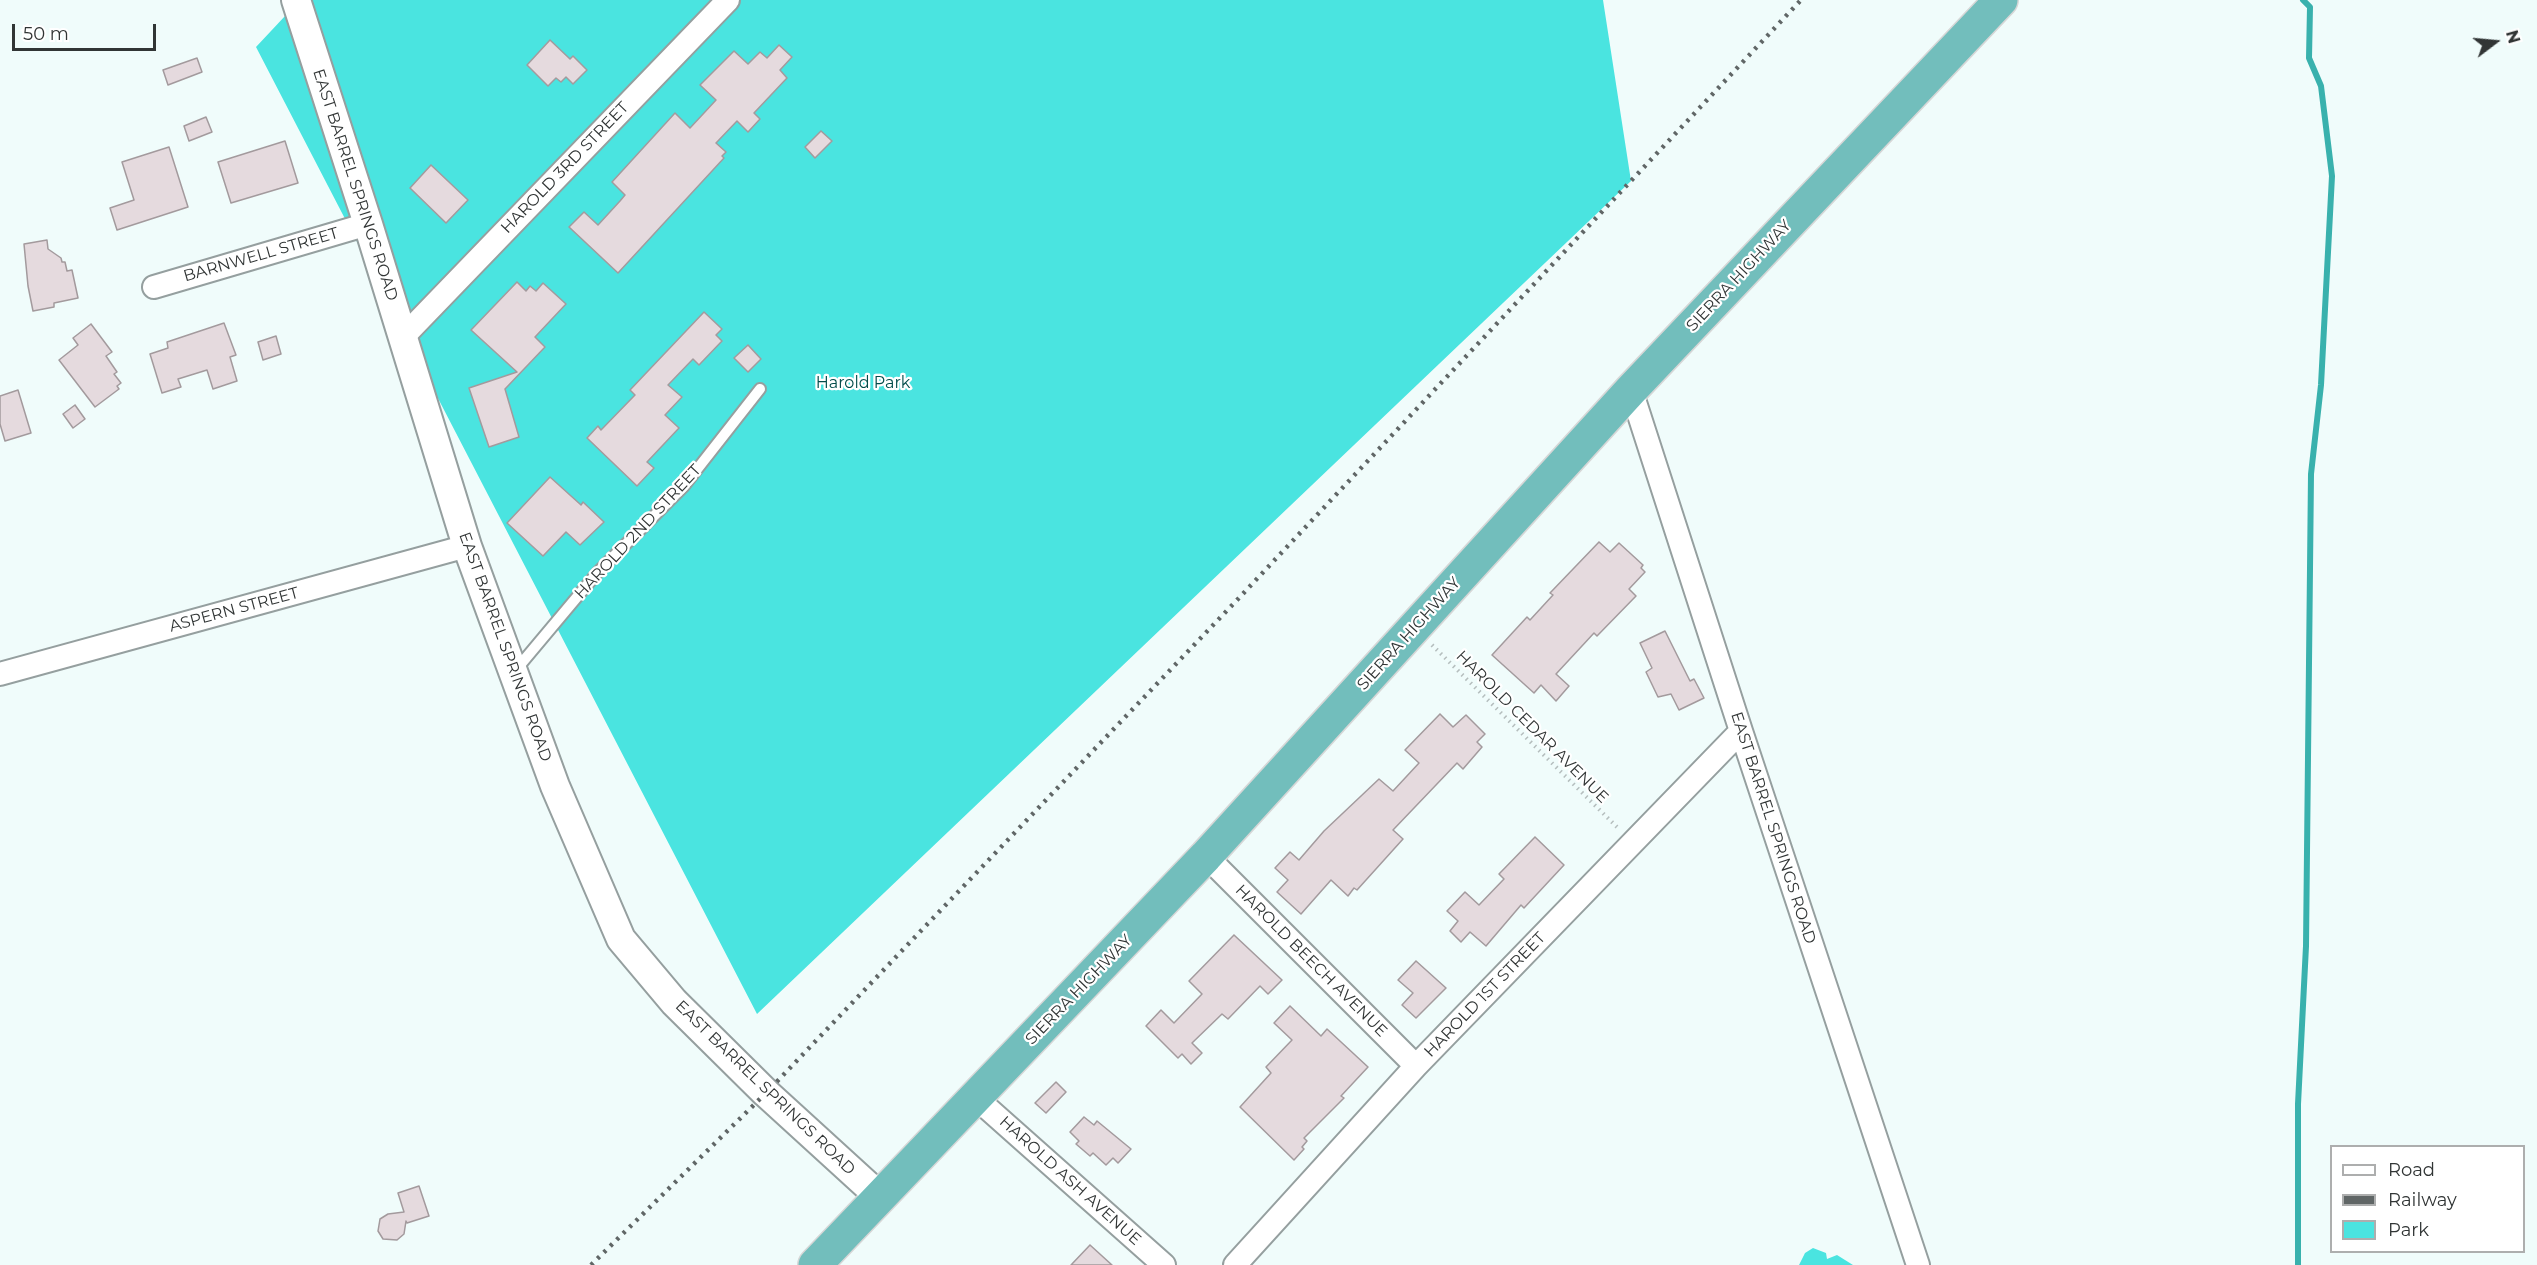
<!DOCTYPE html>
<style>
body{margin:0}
#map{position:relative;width:2537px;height:1265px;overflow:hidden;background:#f0fcfb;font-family:Montserrat,sans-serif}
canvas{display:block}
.legend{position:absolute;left:2330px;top:1145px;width:195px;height:108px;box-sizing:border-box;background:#fff;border:2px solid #adaeae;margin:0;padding:8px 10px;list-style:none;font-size:18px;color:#313535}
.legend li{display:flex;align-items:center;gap:12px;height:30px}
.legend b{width:30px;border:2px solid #adaeae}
.north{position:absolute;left:2465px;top:12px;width:60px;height:60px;-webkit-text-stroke:4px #fff;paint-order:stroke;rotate:74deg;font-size:16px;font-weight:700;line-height:24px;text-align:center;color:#313535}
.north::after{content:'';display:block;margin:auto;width:21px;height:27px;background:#313535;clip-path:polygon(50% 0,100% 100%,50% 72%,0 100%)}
.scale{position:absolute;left:12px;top:24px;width:144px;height:27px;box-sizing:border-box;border:3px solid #313535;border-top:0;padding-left:8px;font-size:18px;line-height:21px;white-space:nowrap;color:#313535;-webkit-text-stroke:4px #fff;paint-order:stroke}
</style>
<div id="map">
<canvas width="2537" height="1265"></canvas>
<ul class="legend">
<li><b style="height:8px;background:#fff"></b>Road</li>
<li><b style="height:8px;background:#606666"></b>Railway</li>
<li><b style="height:16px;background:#4ae4e0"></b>Park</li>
</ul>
<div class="north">N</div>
<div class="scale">50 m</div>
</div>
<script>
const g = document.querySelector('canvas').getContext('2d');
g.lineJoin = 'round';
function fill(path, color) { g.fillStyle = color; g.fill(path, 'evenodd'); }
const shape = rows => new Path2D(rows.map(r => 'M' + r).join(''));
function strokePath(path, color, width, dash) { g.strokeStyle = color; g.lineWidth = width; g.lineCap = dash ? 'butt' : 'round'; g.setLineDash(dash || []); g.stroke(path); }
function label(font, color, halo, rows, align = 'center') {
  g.font = font + ' Montserrat,sans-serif'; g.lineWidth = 4.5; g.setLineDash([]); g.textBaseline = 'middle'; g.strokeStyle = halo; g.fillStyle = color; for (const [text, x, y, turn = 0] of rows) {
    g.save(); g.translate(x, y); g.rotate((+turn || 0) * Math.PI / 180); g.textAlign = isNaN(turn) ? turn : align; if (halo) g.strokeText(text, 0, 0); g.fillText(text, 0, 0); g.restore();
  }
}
const green = shape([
 [300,0,1603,0,1631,181,757,1014,256,47],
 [1813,1248,1826,1253,1827,1259,1837,1255,1853,1265,1799,1265,1805,1253]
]);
const stream = shape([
 [2298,1265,2298,1104,2306,946,2311,474,2321,385,2332,176,2321,86,2309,58,2310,7,2303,0]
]);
const building = shape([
 [550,40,570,59,573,56,587,70,573,84,566,77,561,82,556,78,548,86,527,65,550,40],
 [779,45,792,57,780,70,787,78,754,113,760,119,748,132,737,121,716,143,726,152,722,156,724,158,618,273,569,227,584,212,598,225,620,201,625,195,612,182,675,113,690,128,704,113,716,100,700,85,734,51,748,64,760,52,767,58,779,45],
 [197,58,202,72,168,85,163,70,197,58],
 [206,117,212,132,189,141,184,126,206,117],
 [821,131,832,141,815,158,805,147,821,131],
 [285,141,298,183,231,203,218,162,285,141],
 [169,147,188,207,117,230,110,208,134,200,122,162,169,147],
 [431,165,468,200,446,223,410,188,431,165],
 [47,240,48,249,61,258,62,262,65,262,67,271,72,270,78,298,54,303,54,307,33,311,28,286,24,244,47,240],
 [517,282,526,291,530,286,536,291,543,283,566,304,535,337,545,347,505,389,519,437,489,447,469,388,517,372,471,330,517,282],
 [704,312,722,329,716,335,722,341,699,365,693,359,668,385,682,397,665,415,679,428,647,462,654,468,637,486,587,438,598,426,601,430,635,395,630,390,704,312],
 [224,323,236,355,230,357,237,381,213,389,207,370,178,379,181,387,162,393,150,354,168,348,167,342,224,323],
 [91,324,112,352,106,356,117,372,114,374,121,383,117,386,119,389,95,407,59,360,78,345,73,338,91,324],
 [276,336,281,354,263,360,258,342,276,336],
 [748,345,761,359,748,372,734,358,748,345],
 [18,390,31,433,5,441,0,424,0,396,18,390],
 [75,405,85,419,73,428,63,414,75,405],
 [550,477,581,505,583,502,604,522,580,545,566,532,543,556,507,523,550,477],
 [1599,542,1610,552,1619,543,1643,565,1641,568,1645,572,1629,589,1636,596,1597,636,1594,633,1556,674,1569,686,1556,701,1541,685,1534,693,1492,655,1527,617,1530,620,1553,595,1550,593,1599,542],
 [1665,631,1690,681,1694,679,1704,698,1679,710,1671,694,1658,697,1646,672,1652,668,1640,643,1665,631],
 [1440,714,1453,727,1466,715,1485,734,1477,742,1482,747,1463,769,1457,763,1393,830,1403,839,1357,890,1354,888,1348,896,1331,880,1301,914,1277,892,1288,880,1275,868,1290,852,1299,860,1324,831,1379,779,1393,791,1419,763,1405,750,1440,714],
 [1535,837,1564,865,1524,908,1521,905,1486,946,1470,932,1461,942,1450,931,1458,921,1447,911,1465,892,1479,905,1504,879,1499,874,1535,837],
 [1234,935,1282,980,1268,994,1260,986,1228,1019,1222,1014,1192,1043,1202,1053,1191,1064,1182,1054,1178,1058,1146,1026,1161,1010,1174,1023,1202,994,1189,981,1234,935],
 [1416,961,1446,988,1416,1018,1402,1005,1413,993,1398,980,1416,961],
 [1290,1006,1321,1036,1327,1029,1368,1067,1341,1096,1344,1098,1304,1138,1307,1141,1302,1147,1304,1149,1294,1160,1240,1107,1271,1073,1266,1067,1292,1040,1274,1023,1290,1006],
 [1056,1082,1066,1092,1046,1113,1035,1103,1056,1082],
 [1084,1117,1094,1125,1097,1121,1131,1149,1118,1163,1113,1158,1106,1165,1093,1153,1090,1156,1076,1144,1079,1141,1070,1132,1084,1117],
 [419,1186,429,1216,407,1223,406,1221,404,1234,397,1240,383,1239,378,1231,380,1219,388,1214,404,1212,398,1193,419,1186],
 [1090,1245,1112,1265,1071,1265,1090,1245]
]);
const path = shape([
 [1432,645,1619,829]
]);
const service = shape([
 [515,671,598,572,684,486,760,389]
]);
const minor = shape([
 [154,287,368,224],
 [403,337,728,0],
 [1631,390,1741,731,1918,1265],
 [0,674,467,546],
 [1206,856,1416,1066],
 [976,1098,1164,1265],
 [1235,1265,1416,1066,1741,731]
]);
const tertiary = shape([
 [296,0,368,224,467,546,555,786,621,939,674,1002,766,1093,880,1197]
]);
const trunk = shape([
 [815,1265,1206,856,1631,390,2001,0]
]);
const rail = shape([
 [591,1265,766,1093,1238,599,1801,0]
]);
const streetNames = [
 ["HAROLD 3RD STREET",565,168,-46],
 ["EAST BARREL SPRINGS ROAD",355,185,72],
 ["BARNWELL STREET",261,255,-16],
 ["SIERRA HIGHWAY",1739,276,-47],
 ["HAROLD 2ND STREET",638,532,-47],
 ["ASPERN STREET",234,610,-15],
 ["SIERRA HIGHWAY",1409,634,-48],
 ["EAST BARREL SPRINGS ROAD",505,647,70],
 ["HAROLD CEDAR AVENUE",1532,727,45],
 ["EAST BARREL SPRINGS ROAD",1773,828,72],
 ["HAROLD BEECH AVENUE",1311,961,45],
 ["SIERRA HIGHWAY",1079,990,-46],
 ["HAROLD 1ST STREET",1485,995,-46],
 ["EAST BARREL SPRINGS ROAD",765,1088,44],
 ["HAROLD ASH AVENUE",1070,1181,42]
];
const parkNames = [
 ["Harold Park",863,383]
];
fill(green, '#4ae4e0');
strokePath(stream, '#39b1ad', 6);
fill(building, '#e5dade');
strokePath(building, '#a39a9d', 1.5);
strokePath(service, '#959f9f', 14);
strokePath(minor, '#959f9f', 26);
strokePath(tertiary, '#959f9f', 32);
strokePath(trunk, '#d6d7d7', 36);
strokePath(path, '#b5bebe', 4, [1.5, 4.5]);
strokePath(service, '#fff', 10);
strokePath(minor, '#fff', 22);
strokePath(tertiary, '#fff', 28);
strokePath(trunk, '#72bebc', 33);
strokePath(rail, '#606666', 4.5, [3, 6]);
label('16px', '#313535', '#fff', streetNames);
label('16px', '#024c4a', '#fff', parkNames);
</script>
